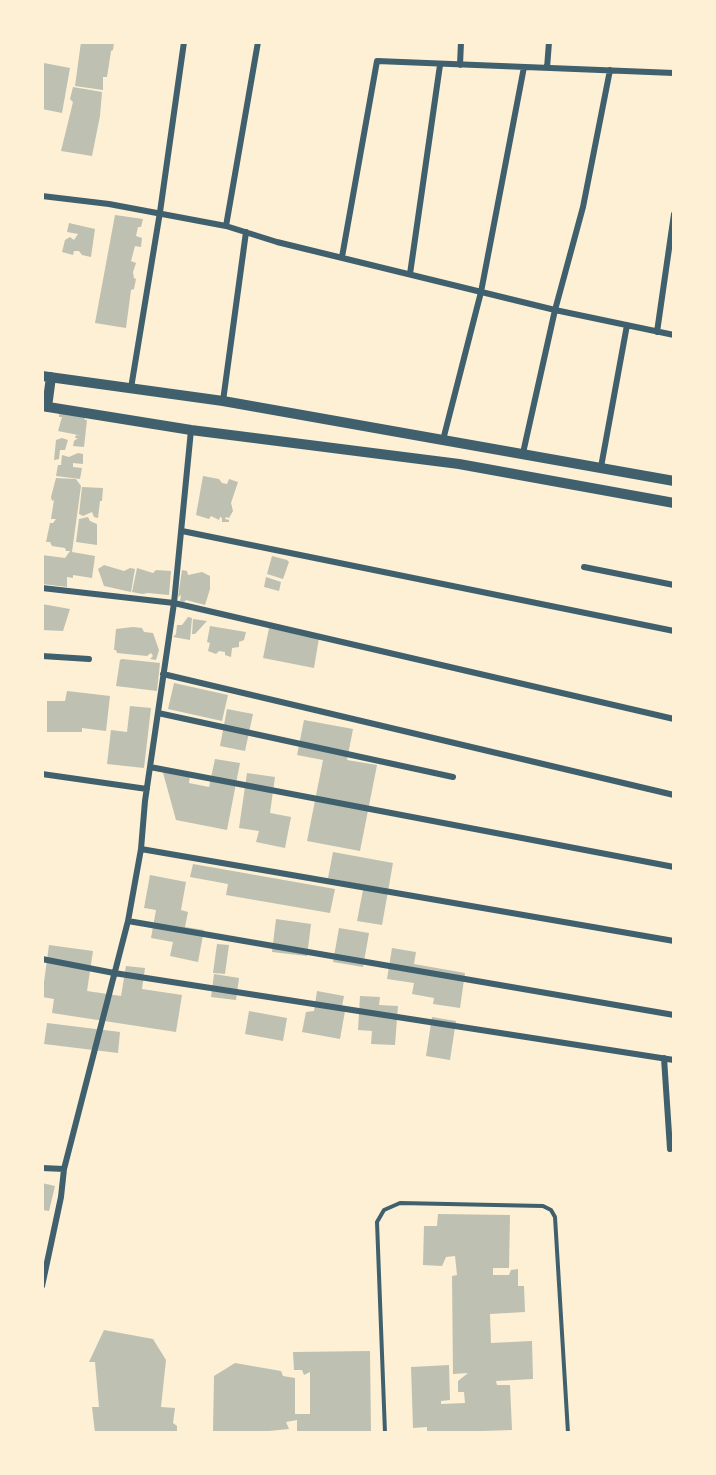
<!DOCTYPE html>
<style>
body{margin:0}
#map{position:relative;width:716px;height:1475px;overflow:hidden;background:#fdf0d5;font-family:Poppins,sans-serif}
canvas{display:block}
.frame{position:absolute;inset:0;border:44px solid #fdf0d5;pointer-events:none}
</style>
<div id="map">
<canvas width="716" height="1475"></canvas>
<div class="frame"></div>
</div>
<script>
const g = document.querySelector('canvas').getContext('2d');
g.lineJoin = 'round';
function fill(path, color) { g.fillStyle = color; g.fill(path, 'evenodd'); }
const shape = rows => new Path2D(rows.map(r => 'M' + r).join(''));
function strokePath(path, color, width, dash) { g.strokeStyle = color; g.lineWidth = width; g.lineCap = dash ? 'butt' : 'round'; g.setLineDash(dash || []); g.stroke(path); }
const building = shape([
 [81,42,114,42,113,50,111,51,107,77,103,77,103,90,75,86],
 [44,63,70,68,62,113,42,109],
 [73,87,102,92,100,116,92,156,61,151,73,102,70,99],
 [115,215,143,219,141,227,138,227,136,236,142,238,141,247,135,246,131,261,136,263,133,272,134,278,136,279,134,289,131,290,126,328,95,323],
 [69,223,95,229,91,257,82,255,79,251,74,251,73,255,62,252,65,240,70,237,74,240,78,234,67,232],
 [59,412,84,416,85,420,87,420,84,447,73,446,74,441,78,438,75,438,76,435,83,436,58,431,62,417,59,417],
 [62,438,68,440,65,450,60,450,59,459,54,460,56,440],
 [78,453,83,454,83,464,73,463,73,467,82,468,80,479,56,476,58,465,61,465,62,455,69,457],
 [203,476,219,479,222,483,227,484,229,479,238,482,231,503,233,511,229,518,226,517,225,519,229,520,229,522,222,522,222,518,220,517,219,520,211,516,209,519,196,515],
 [56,478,76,479,81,486,72,552,95,556,92,578,73,575,73,578,67,577,67,587,42,584,42,555,65,558,70,551,66,551,65,548,52,546,50,542,46,542,50,523,53,523,56,519,51,519,54,500,52,501,51,497],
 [82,487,103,488,102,501,100,501,98,518,94,517,92,512,83,516,79,514],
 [88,517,90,521,97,524,97,545,76,542,79,519],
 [272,556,287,560,289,562,283,579,267,574],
 [104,565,124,571,130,568,135,569,131,592,104,586,98,569],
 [137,568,153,573,156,570,171,571,169,595,148,593,142,594,132,592],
 [182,570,187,571,188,575,202,572,210,576,210,589,205,605,186,600,184,602,180,601,181,595,178,597],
 [266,577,281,582,279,591,264,587],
 [42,604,70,609,63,631,42,630],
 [188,617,192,618,190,640,173,637,176,634,177,625,182,625],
 [193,619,207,621,195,634,192,634],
 [210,626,246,632,244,640,239,642,239,647,232,648,231,657,225,655,225,652,219,651,216,654,208,651,210,643,207,642],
 [133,627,142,628,144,632,153,633,159,650,156,660,150,659,153,656,151,653,147,656,117,653,116,650,114,650,116,629],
 [269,628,319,638,314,668,263,658],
 [122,659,160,663,157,691,116,686,120,660],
 [174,683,228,695,222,721,168,709],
 [67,691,110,696,106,731,82,728,82,732,47,732,47,701,65,701],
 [130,706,151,708,144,768,107,764,111,730,127,732],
 [227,709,253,714,245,751,220,746],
 [304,720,353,729,347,760,377,765,360,851,307,841,323,760,297,755],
 [215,759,240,763,227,830,176,820,162,769,190,775,189,783,209,787],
 [247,773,275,777,270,813,291,817,285,848,256,842,259,831,239,828],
 [333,852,393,863,382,925,357,921,364,885,328,878],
 [193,864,335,889,330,913,226,895,228,884,190,877],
 [150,875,186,882,181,910,188,912,185,927,204,930,198,962,170,956,173,942,151,938,156,910,144,908],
 [276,919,311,924,307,956,272,952],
 [339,928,369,933,363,967,333,962],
 [217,944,229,945,225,974,213,973],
 [49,945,93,951,87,991,121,996,126,966,145,968,142,989,182,995,176,1032,52,1013,54,999,42,997],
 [392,948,416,952,414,964,465,973,460,1008,433,1004,434,998,412,994,414,983,387,979],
 [214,974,239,978,236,1000,211,997],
 [317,991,344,996,341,1011,345,1011,340,1039,302,1032,306,1012,314,1011],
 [360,996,380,997,379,1005,398,1006,395,1045,371,1044,372,1031,358,1030],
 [249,1011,287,1018,283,1041,245,1034],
 [432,1017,456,1021,450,1060,426,1056],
 [47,1023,120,1032,118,1053,44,1044],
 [42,1183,55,1186,49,1211,42,1210],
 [438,1214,510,1215,509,1268,493,1268,493,1275,509,1275,511,1270,518,1269,518,1286,524,1286,525,1312,490,1314,491,1343,532,1341,533,1379,496,1381,497,1385,510,1385,512,1430,427,1433,427,1427,413,1428,411,1367,449,1365,450,1400,441,1401,441,1404,465,1403,464,1392,458,1392,458,1381,468,1373,453,1374,452,1276,457,1275,455,1256,446,1257,442,1266,423,1265,424,1226,437,1226],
 [104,1330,153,1339,166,1360,161,1407,175,1408,173,1423,177,1426,177,1433,95,1433,92,1407,99,1407,95,1362,89,1362],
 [370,1351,371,1433,309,1433,308,1431,297,1431,297,1420,286,1422,289,1429,250,1433,218,1433,213,1431,214,1376,235,1363,281,1371,283,1376,295,1378,295,1414,310,1414,310,1372,304,1375,302,1370,294,1370,293,1352]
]);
const service = shape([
 [385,1433,377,1222,384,1210,400,1203,543,1206,551,1210,555,1217,568,1433]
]);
const minor = shape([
 [460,65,461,42],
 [547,68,549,42],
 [42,196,109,204,226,226,277,242,555,310,674,335],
 [226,226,258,42],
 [342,257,377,61,674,73],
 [410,274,440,65],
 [657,332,674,214],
 [131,388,160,212,184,42],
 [223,401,246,232],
 [443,440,481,292,524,67],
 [523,453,555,310,583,207,610,70],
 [601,467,627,325],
 [182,531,674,631],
 [584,567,674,585],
 [42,588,174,603,674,719],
 [42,656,89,659],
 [163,674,674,795],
 [158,713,453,777],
 [150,767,674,867],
 [42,774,147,789],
 [141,849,674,941],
 [128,921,674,1015],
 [42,959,114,973,674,1060],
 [664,1058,670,1149],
 [42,1168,64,1169],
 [42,1286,61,1197,64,1169,128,921,141,849,145,801,174,603,191,430]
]);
const tertiary = shape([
 [42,376,223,401,674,481],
 [42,406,191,430,459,464,674,503],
 [47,407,51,377]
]);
fill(building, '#bec0b2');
strokePath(service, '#3f606c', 4);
strokePath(minor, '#3f606c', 6);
strokePath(tertiary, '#3f606c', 10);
</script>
